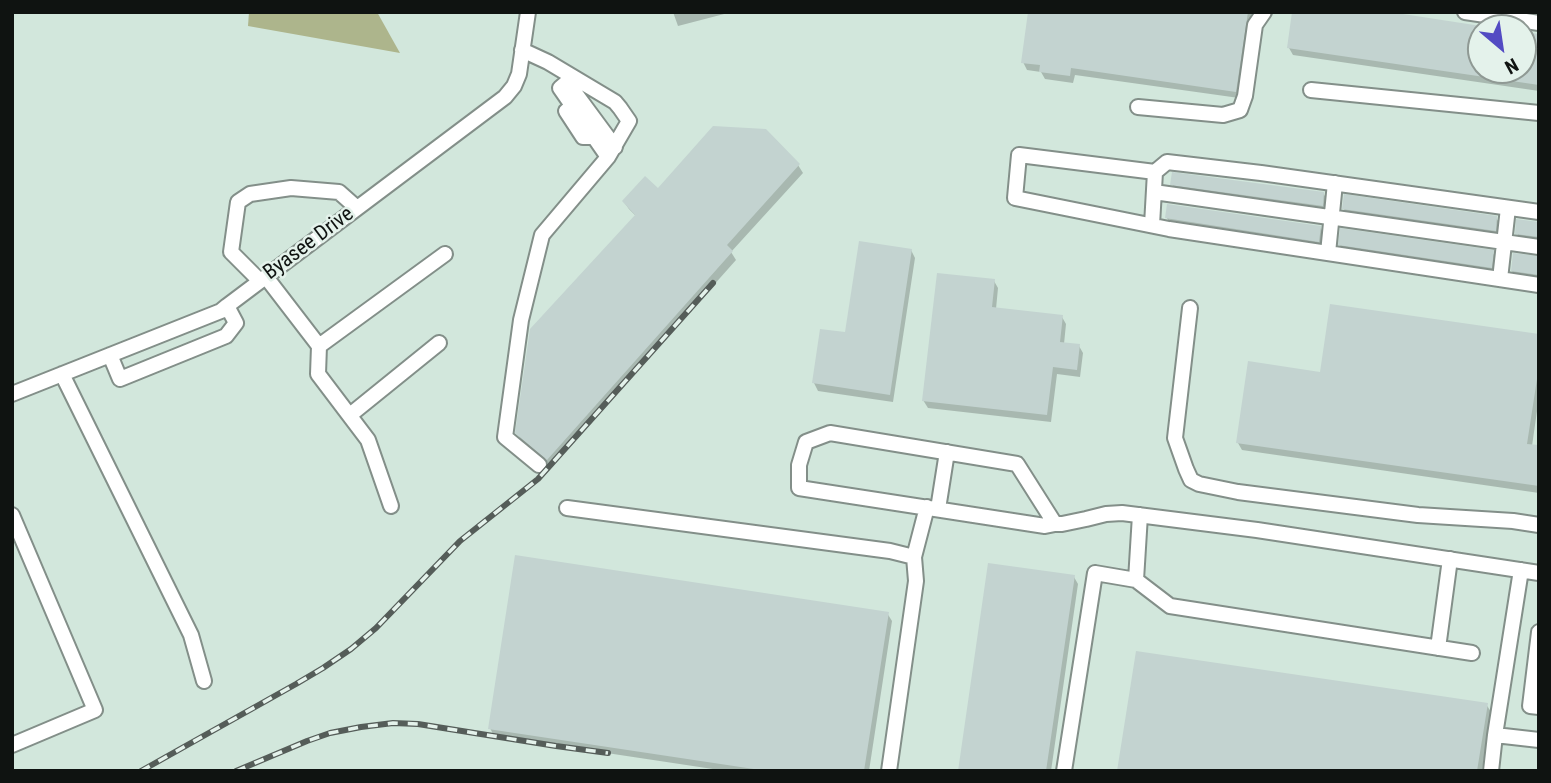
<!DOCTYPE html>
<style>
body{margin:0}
#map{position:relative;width:1551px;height:783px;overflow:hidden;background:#e4f2eb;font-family:"Roboto Condensed",sans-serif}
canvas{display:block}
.frame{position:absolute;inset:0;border:14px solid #0f1311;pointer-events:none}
.north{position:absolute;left:1467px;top:14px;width:70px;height:70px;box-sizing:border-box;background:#e4f2eb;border:2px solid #8f9994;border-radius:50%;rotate:151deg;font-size:19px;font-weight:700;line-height:28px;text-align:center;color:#0f1311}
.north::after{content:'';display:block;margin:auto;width:24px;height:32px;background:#534bc3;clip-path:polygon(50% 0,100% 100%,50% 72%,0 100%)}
</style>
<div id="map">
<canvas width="1551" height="783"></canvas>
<div class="frame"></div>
<div class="north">N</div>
</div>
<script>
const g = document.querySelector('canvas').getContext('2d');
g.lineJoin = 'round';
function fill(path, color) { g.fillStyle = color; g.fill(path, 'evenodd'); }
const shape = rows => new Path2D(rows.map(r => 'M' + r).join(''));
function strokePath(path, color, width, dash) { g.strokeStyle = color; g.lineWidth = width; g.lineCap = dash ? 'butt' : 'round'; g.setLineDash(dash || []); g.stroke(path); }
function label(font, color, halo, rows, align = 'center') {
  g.font = font + ' "Roboto Condensed",sans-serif'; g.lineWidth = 5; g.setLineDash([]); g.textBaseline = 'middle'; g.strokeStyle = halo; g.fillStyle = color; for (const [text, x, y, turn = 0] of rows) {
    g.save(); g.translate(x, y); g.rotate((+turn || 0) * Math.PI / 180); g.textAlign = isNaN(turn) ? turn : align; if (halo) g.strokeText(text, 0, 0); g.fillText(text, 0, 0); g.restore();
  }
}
const built = shape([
 [12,12,1539,12,1539,771,12,771],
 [1481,28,1523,28,1523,70,1481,70]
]);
const forest = shape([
 [249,12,377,12,400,53,248,26]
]);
const shadow = shape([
 [673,12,728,12,728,13,678,26],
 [1030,12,1252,12,1239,98,1075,75,1073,83,1045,79,1041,72,1027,70,1023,62],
 [1378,12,1484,28,1481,28,1481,70,1523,70,1523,34,1539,36,1539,91,1293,55,1289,48],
 [798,165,803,173,731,252,736,260,552,467,522,441,517,433,636,216,629,209,624,202,658,191],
 [1172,184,1323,193,1328,201,1326,213,1176,192],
 [1344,209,1496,218,1501,225,1499,238,1348,216],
 [1167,218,1320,227,1324,235,1323,249,1171,226],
 [1539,224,1539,244,1521,241,1517,233],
 [1340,245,1492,252,1497,259,1495,275,1345,252],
 [911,250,915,258,893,402,818,391,814,383],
 [1539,258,1539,281,1517,278,1512,271],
 [994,281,998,288,996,309,1062,317,1066,324,1064,344,1079,346,1083,353,1080,377,1057,374,1051,422,928,408,923,400],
 [1539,335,1539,397,1532,446,1539,447,1539,493,1242,450,1238,443,1322,374],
 [1074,577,1078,584,1051,771,960,771],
 [887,613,892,621,869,771,726,771,494,736,490,728],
 [1486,704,1491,712,1482,771,1119,771]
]);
const building = shape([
 [1028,12,1248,12,1236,92,1071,68,1070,76,1039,72,1040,65,1021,63],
 [1292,12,1390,12,1481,26,1481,70,1523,70,1523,32,1539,34,1539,85,1287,48],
 [713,126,766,129,800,164,727,245,733,251,547,460,515,433,530,329,635,215,622,201,645,176,658,188],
 [1172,172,1324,192,1323,206,1170,185],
 [1344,194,1497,216,1496,231,1342,209],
 [1167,204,1321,226,1319,242,1165,218],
 [1516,219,1539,222,1539,237,1515,234],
 [1340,228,1494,250,1492,268,1338,245],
 [859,241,912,249,890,395,812,383,820,329,845,332],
 [1513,253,1539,256,1539,275,1511,271],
 [937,273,995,279,992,307,1063,315,1060,342,1080,344,1077,370,1053,367,1047,415,922,401],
 [1330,304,1539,334,1539,366,1527,444,1539,445,1539,486,1236,443,1248,361,1320,372],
 [515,555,889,612,864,771,767,771,488,729],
 [988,563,1075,575,1046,771,958,771],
 [1136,651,1488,703,1477,771,1117,771]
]);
const minor = shape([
 [1465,12,1539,23],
 [522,50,548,62,615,102,620,108,629,121,608,157,542,235,521,320,505,437,539,465],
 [1311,90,1539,113],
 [1138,107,1223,115,1240,110,1245,96,1255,25,1264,12],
 [566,111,583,137,596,137],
 [608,157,560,88,567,82,615,147],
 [1155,172,1019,155,1015,198,1169,229,1539,285],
 [1154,192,1539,247],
 [1152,225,1155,172,1167,162,1261,173,1539,212],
 [1328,253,1335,183],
 [266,277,319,346,445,254],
 [1500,279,1508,208],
 [260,281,231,252,238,202,250,194,291,188,339,192,357,208],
 [1190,308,1175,438,1186,469,1191,480,1199,484,1238,492,1418,515,1513,521,1539,525],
 [319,346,318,374,368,440,391,506],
 [110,355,120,379,226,336,236,323,227,306],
 [62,374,191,635,204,681],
 [12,394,221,311,227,306,505,97,514,86,519,74,528,12],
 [350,415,439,343],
 [567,508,890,551,914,557,916,581,889,771],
 [938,509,947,452],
 [12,515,95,710,12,745],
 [1055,524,1017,464,830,433,806,442,799,465,799,488,1045,526,1055,524,1062,524,1086,519,1106,514,1122,513,1257,530,1539,573],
 [914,557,927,507],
 [1136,580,1140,515],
 [1539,632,1530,706,1539,707],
 [1438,648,1450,559],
 [1495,735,1539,740],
 [1064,771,1095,573,1136,580,1170,606,1472,653],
 [1491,771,1495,735,1521,570]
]);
const rail = shape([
 [141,771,296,684,323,668,351,649,376,628,460,541,538,479,713,283],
 [236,771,307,741,330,733,361,727,393,723,418,724,556,746,608,753]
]);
const streetNames = [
 ["Byasee Drive",309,244,-37]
];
fill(built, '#d2e7dc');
fill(forest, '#adb58c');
fill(shadow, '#0003');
fill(building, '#c3d3d0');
strokePath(minor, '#838f89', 18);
strokePath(minor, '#fff', 14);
strokePath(rail, '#555d59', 6);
strokePath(rail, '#e4f2eb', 3.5, [10]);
label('21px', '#0f1311', '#e4f2eb', streetNames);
</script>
